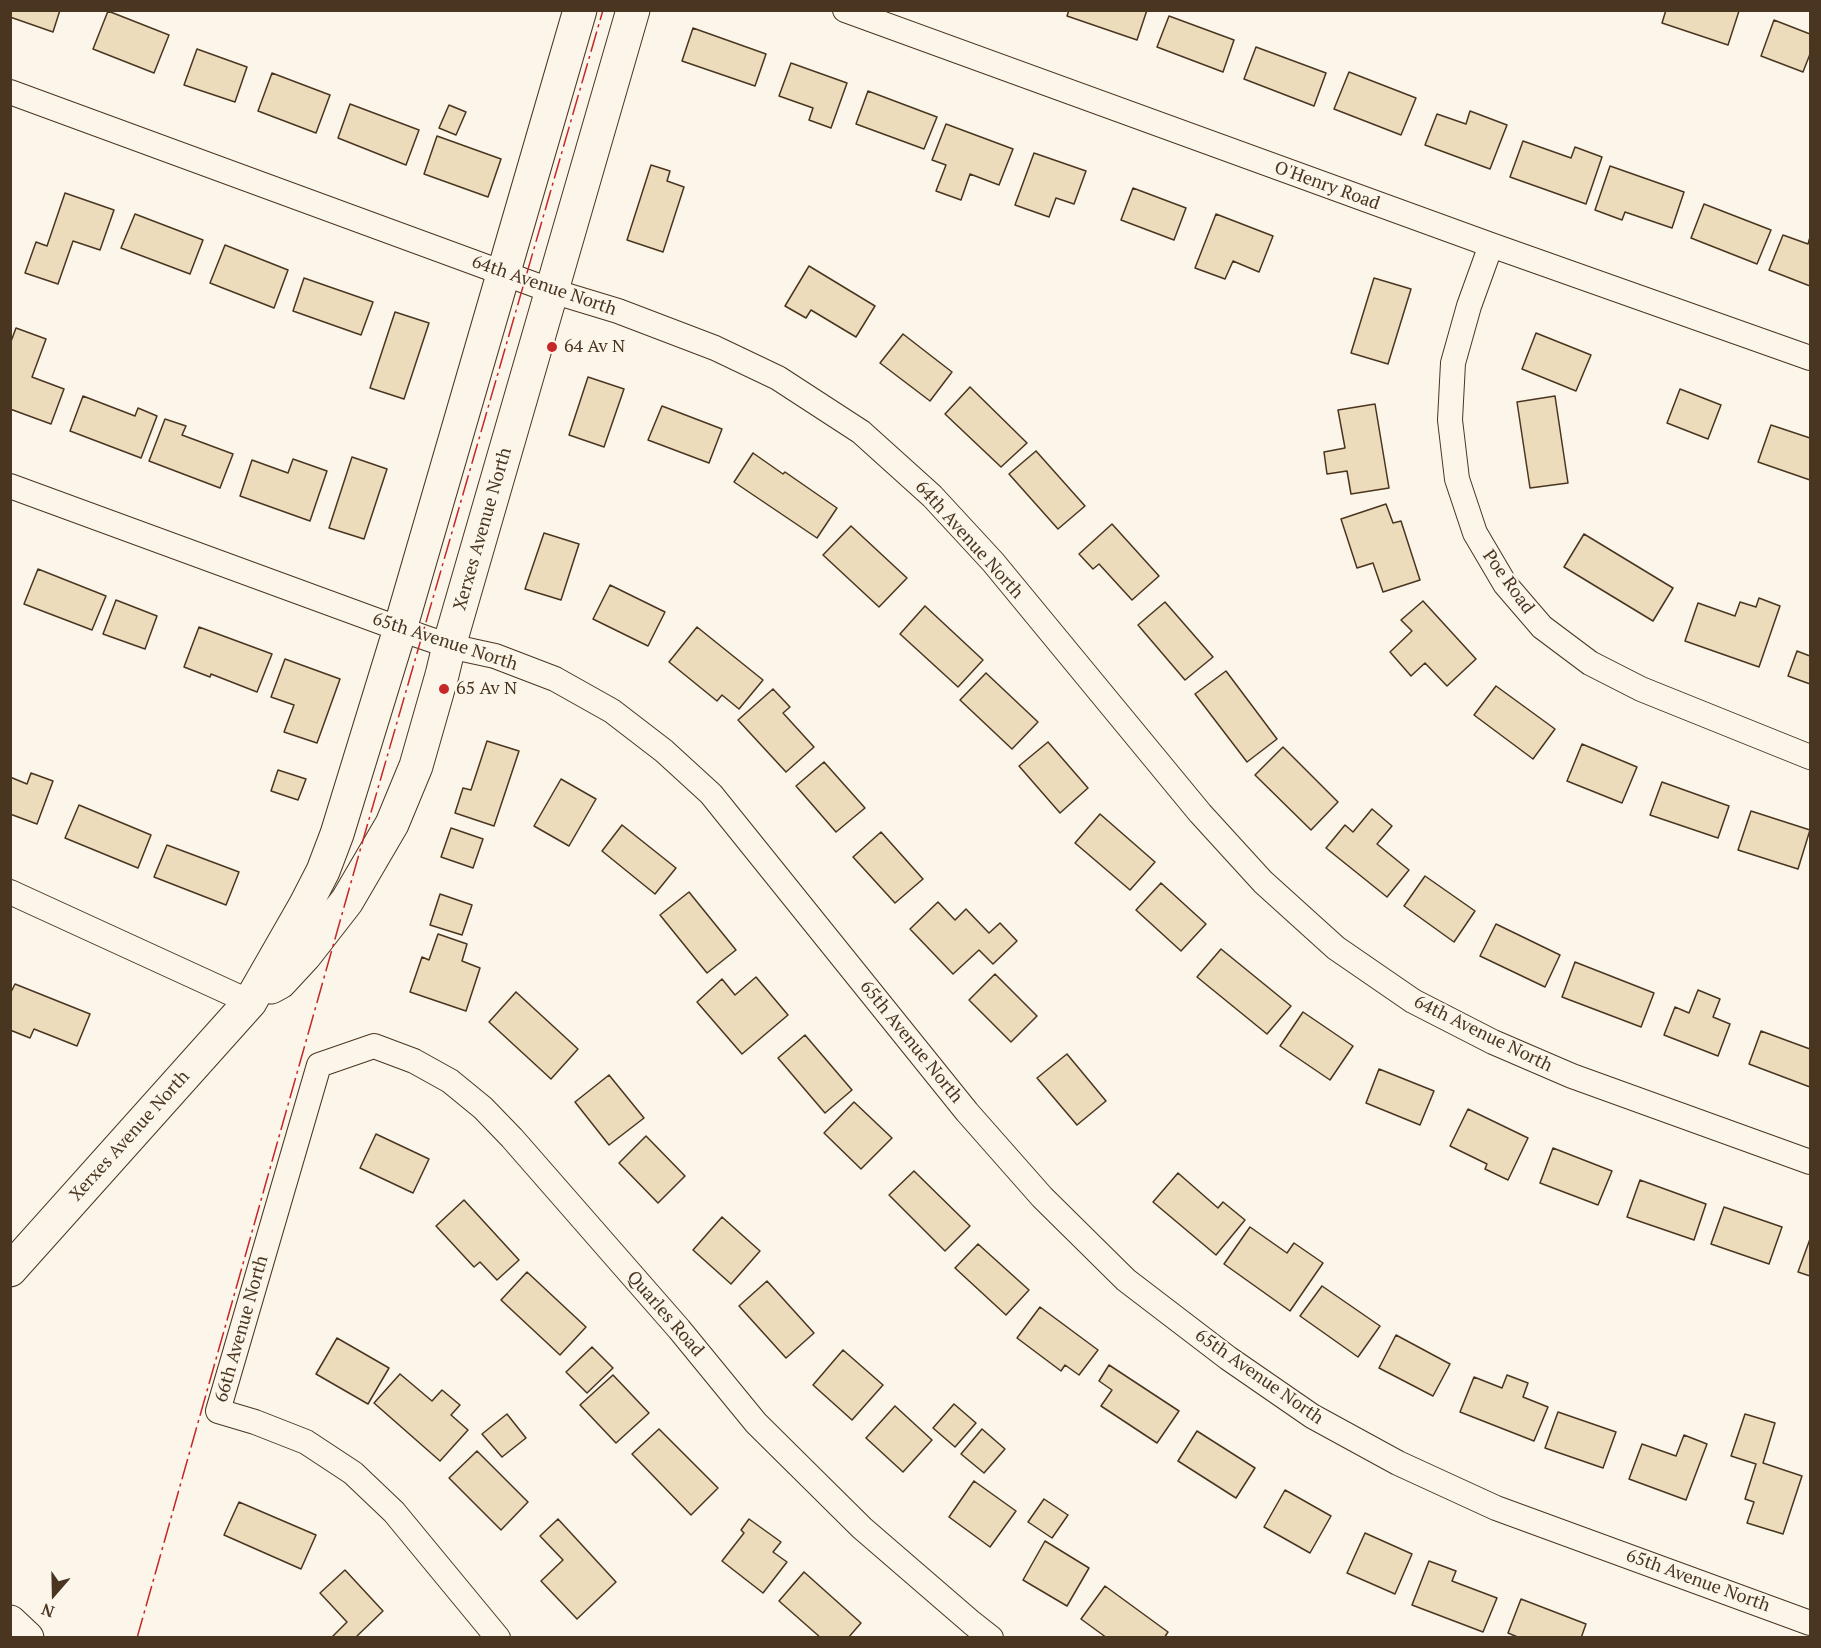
<!DOCTYPE html>
<style>
body{margin:0}
#map{position:relative;width:1821px;height:1648px;overflow:hidden;background:#fbf6e9;font-family:"PT Serif",serif}
canvas{display:block}
.frame{position:absolute;inset:0;border:12px solid #4a3520;pointer-events:none}
.north{position:absolute;left:24px;top:1564px;width:60px;height:60px;-webkit-text-stroke:4px #fbf6e9;paint-order:stroke;rotate:200deg;font-size:16px;font-weight:700;line-height:24px;text-align:center;color:#4a3520}
.north::after{content:'';display:block;margin:auto;width:21px;height:27px;background:#4a3520;clip-path:polygon(50% 0,100% 100%,50% 72%,0 100%)}
</style>
<div id="map">
<canvas width="1821" height="1648"></canvas>
<div class="frame"></div>
<div class="north">N</div>
</div>
<script>
const g = document.querySelector('canvas').getContext('2d');
g.lineJoin = 'round';
function fill(path, color) { g.fillStyle = color; g.fill(path, 'evenodd'); }
const shape = rows => new Path2D(rows.map(r => 'M' + r).join(''));
function strokePath(path, color, width, dash) { g.strokeStyle = color; g.lineWidth = width; g.lineCap = dash ? 'butt' : 'round'; g.setLineDash(dash || []); g.stroke(path); }
function label(font, color, halo, rows, align = 'center') {
  g.font = font + ' "PT Serif",serif'; g.lineWidth = 4.5; g.setLineDash([]); g.textBaseline = 'middle'; g.strokeStyle = halo; g.fillStyle = color; for (const [text, x, y, turn = 0] of rows) {
    g.save(); g.translate(x, y); g.rotate((+turn || 0) * Math.PI / 180); g.textAlign = isNaN(turn) ? turn : align; if (halo) g.strokeText(text, 0, 0); g.fillText(text, 0, 0); g.restore();
  }
}
const building = shape([
 [10,10,60,10,53,32,10,17,10,10],
 [1069,10,1147,10,1137,40,1067,16,1069,10],
 [1666,10,1738,10,1739,11,1728,45,1662,23,1666,10],
 [108,11,169,35,154,73,93,49,108,11],
 [1169,16,1234,40,1223,72,1157,47,1169,16],
 [1774,20,1810,34,1810,54,1803,72,1761,56,1774,20],
 [693,28,766,54,755,86,682,61,693,28],
 [1256,47,1326,73,1314,106,1244,79,1256,47],
 [197,49,247,67,235,102,184,85,197,49],
 [791,63,847,83,831,128,809,120,813,108,779,96,791,63],
 [1349,72,1416,98,1401,135,1334,109,1349,72],
 [272,73,330,95,316,133,258,111,272,73],
 [868,91,937,117,924,149,856,124,868,91],
 [350,104,419,130,406,165,338,138,350,104],
 [449,105,466,112,456,135,439,128,449,105],
 [1470,111,1507,125,1490,169,1425,145,1437,114,1466,124,1470,111],
 [946,124,1013,149,999,185,970,174,961,200,936,191,946,165,932,160,946,124],
 [437,136,501,159,488,197,424,174,437,136],
 [1523,141,1571,158,1575,147,1602,157,1586,204,1510,177,1523,141],
 [1034,153,1086,171,1074,204,1056,198,1049,217,1015,205,1034,153],
 [651,165,670,171,667,181,684,187,663,252,627,240,651,165],
 [1610,166,1684,192,1672,228,1625,212,1622,220,1595,210,1610,166],
 [1133,188,1186,208,1174,240,1121,220,1133,188],
 [65,193,114,210,100,250,73,241,58,284,25,273,36,242,47,246,65,193],
 [1704,204,1771,230,1757,264,1691,238,1704,204],
 [135,214,203,240,190,274,121,248,135,214],
 [1216,214,1273,236,1259,272,1233,261,1225,279,1195,268,1216,214],
 [1783,235,1808,244,1810,237,1810,286,1769,270,1783,235],
 [225,245,288,270,274,308,210,283,225,245],
 [809,266,875,306,856,337,811,310,806,318,785,306,809,266],
 [304,278,373,302,361,335,293,311,304,278],
 [1374,278,1411,289,1388,364,1351,353,1374,278],
 [395,312,429,323,404,399,370,388,395,312],
 [16,328,46,339,32,377,64,389,51,424,10,409,10,344,16,328],
 [1536,333,1591,355,1576,391,1522,369,1536,333],
 [903,334,952,372,930,401,880,363,903,334],
 [588,377,624,389,604,447,569,435,588,377],
 [970,387,1027,443,1001,467,945,414,970,387],
 [1680,389,1721,405,1708,439,1667,423,1680,389],
 [83,396,135,416,138,408,157,416,141,458,70,431,83,396],
 [1555,396,1568,483,1530,488,1517,402,1555,396],
 [1375,404,1389,488,1351,494,1347,471,1327,474,1324,452,1345,448,1338,410,1375,404],
 [662,406,722,429,709,463,648,440,662,406],
 [165,419,186,426,182,435,233,454,220,488,149,461,165,419],
 [1771,425,1810,438,1810,480,1758,462,1771,425],
 [1036,451,1085,506,1058,529,1009,474,1036,451],
 [753,453,783,474,785,472,837,508,817,538,734,482,753,453],
 [352,457,387,469,364,539,329,528,352,457],
 [293,459,327,471,310,521,240,496,252,460,288,473,293,459],
 [1386,504,1393,523,1401,521,1420,580,1383,592,1373,563,1357,568,1341,519,1386,504],
 [1112,524,1159,576,1132,600,1099,564,1093,569,1079,554,1112,524],
 [851,526,907,578,879,607,823,555,851,526],
 [544,533,579,544,561,600,525,589,544,533],
 [1584,534,1673,588,1653,621,1564,567,1584,534],
 [38,569,106,596,92,630,24,604,38,569],
 [610,585,665,612,648,646,593,619,610,585],
 [1759,598,1780,606,1759,667,1685,641,1698,603,1735,616,1740,602,1756,607,1759,598],
 [116,600,157,616,145,649,103,634,116,600],
 [1423,601,1476,659,1447,686,1425,663,1411,676,1390,652,1412,631,1401,620,1423,601],
 [1165,602,1213,657,1185,680,1138,625,1165,602],
 [925,606,983,660,958,687,900,634,925,606],
 [199,627,272,654,257,692,211,674,210,677,184,667,199,627],
 [697,627,763,680,739,709,722,695,717,701,669,662,697,627],
 [1797,651,1810,656,1810,684,1788,676,1797,651],
 [285,659,340,679,317,743,284,732,294,705,271,697,285,659],
 [1226,671,1277,739,1247,762,1195,694,1226,671],
 [986,673,1038,722,1012,749,960,700,986,673],
 [1496,686,1555,729,1533,759,1474,715,1496,686],
 [773,689,790,707,783,713,814,747,786,772,738,720,773,689],
 [487,741,519,751,494,826,455,813,463,788,471,790,487,741],
 [1048,742,1088,788,1060,813,1019,766,1048,742],
 [1582,744,1637,767,1622,803,1567,781,1582,744],
 [1283,747,1338,802,1311,830,1255,775,1283,747],
 [824,762,865,808,836,832,796,786,824,762],
 [278,770,306,779,298,800,271,791,278,770],
 [31,773,53,781,37,824,10,814,10,777,27,784,31,773],
 [561,779,596,799,569,846,534,826,561,779],
 [1662,782,1729,806,1718,838,1650,815,1662,782],
 [79,805,151,835,138,868,65,838,79,805],
 [1372,809,1392,826,1377,844,1409,870,1387,897,1326,848,1345,825,1353,832,1372,809],
 [1751,811,1810,830,1798,869,1738,850,1751,811],
 [1100,814,1155,862,1130,890,1075,843,1100,814],
 [622,825,676,868,655,894,602,851,622,825],
 [451,828,483,839,473,868,441,857,451,828],
 [881,832,923,879,895,903,853,857,881,832],
 [167,845,239,872,226,905,154,877,167,845],
 [1425,876,1475,911,1454,942,1404,906,1425,876],
 [1161,883,1206,924,1181,951,1136,910,1161,883],
 [689,892,736,950,707,973,660,915,689,892],
 [440,894,472,905,462,935,430,925,440,894],
 [938,902,955,920,966,909,989,933,1000,923,1017,941,993,964,979,950,953,974,910,929,938,902],
 [1496,924,1560,955,1545,987,1480,956,1496,924],
 [438,934,467,944,462,961,480,968,466,1011,410,992,422,957,429,960,438,934],
 [1221,949,1291,1006,1267,1034,1197,977,1221,949],
 [1575,962,1654,993,1641,1027,1562,997,1575,962],
 [995,974,1037,1016,1011,1042,969,1000,995,974],
 [756,977,788,1015,742,1054,697,1002,722,979,735,995,756,977],
 [15,984,90,1014,77,1046,34,1029,30,1038,10,1030,10,994,15,984],
 [1698,990,1720,999,1713,1017,1730,1024,1718,1056,1664,1035,1675,1007,1689,1013,1698,990],
 [516,992,578,1049,551,1079,489,1022,516,992],
 [1303,1012,1353,1046,1330,1080,1280,1046,1303,1012],
 [1761,1031,1810,1049,1810,1087,1749,1064,1761,1031],
 [805,1035,852,1090,825,1113,778,1058,805,1035],
 [1067,1054,1106,1101,1077,1125,1037,1078,1067,1054],
 [1379,1069,1434,1091,1420,1125,1366,1103,1379,1069],
 [609,1075,644,1118,609,1145,575,1102,609,1075],
 [854,1102,892,1138,861,1169,824,1133,854,1102],
 [1468,1109,1528,1138,1508,1180,1485,1169,1487,1164,1450,1146,1468,1109],
 [376,1134,429,1159,413,1193,360,1168,376,1134],
 [646,1136,685,1176,658,1203,619,1163,646,1136],
 [1553,1148,1612,1171,1598,1205,1540,1183,1553,1148],
 [914,1171,970,1226,945,1251,889,1195,914,1171],
 [1178,1173,1218,1208,1223,1202,1245,1220,1216,1255,1153,1202,1178,1173],
 [1640,1180,1706,1204,1694,1240,1627,1217,1640,1180],
 [464,1200,519,1260,497,1280,480,1262,474,1267,436,1226,464,1200],
 [1724,1207,1782,1227,1769,1264,1711,1244,1724,1207],
 [722,1217,760,1251,731,1284,693,1250,722,1217],
 [1250,1227,1287,1253,1294,1243,1323,1263,1290,1311,1224,1264,1250,1227],
 [1810,1239,1810,1276,1798,1272,1810,1239],
 [978,1244,1029,1290,1006,1315,955,1268,978,1244],
 [527,1272,586,1327,560,1355,501,1300,527,1272],
 [767,1281,814,1333,786,1358,739,1306,767,1281],
 [1322,1286,1380,1326,1358,1357,1300,1316,1322,1286],
 [1040,1307,1098,1350,1079,1375,1065,1365,1061,1371,1017,1338,1040,1307],
 [1396,1335,1450,1364,1433,1396,1379,1368,1396,1335],
 [337,1338,389,1368,368,1404,316,1374,337,1338],
 [592,1347,613,1368,587,1393,566,1372,592,1347],
 [843,1350,883,1385,852,1420,813,1385,843,1350],
 [1109,1365,1179,1411,1157,1443,1101,1406,1112,1390,1099,1381,1109,1365],
 [400,1374,432,1401,442,1390,460,1405,451,1415,468,1430,440,1461,374,1403,400,1374],
 [613,1375,649,1413,616,1443,580,1405,613,1375],
 [1507,1375,1528,1383,1523,1397,1548,1407,1534,1441,1460,1412,1474,1377,1502,1388,1507,1375],
 [954,1404,976,1423,955,1447,933,1428,954,1404],
 [895,1406,932,1440,903,1472,866,1438,895,1406],
 [1558,1412,1616,1432,1603,1468,1545,1448,1558,1412],
 [507,1414,526,1438,502,1457,482,1434,507,1414],
 [1745,1414,1775,1423,1763,1463,1802,1476,1783,1534,1747,1523,1754,1502,1745,1499,1756,1464,1731,1456,1745,1414],
 [659,1429,718,1488,691,1515,632,1454,659,1429],
 [982,1429,1005,1449,984,1473,961,1454,982,1429],
 [1197,1431,1255,1468,1236,1498,1178,1461,1197,1431],
 [1684,1435,1707,1444,1686,1500,1629,1479,1642,1444,1676,1456,1684,1435],
 [477,1451,528,1502,501,1530,449,1478,477,1451],
 [974,1481,1016,1511,990,1547,949,1517,974,1481],
 [1285,1490,1331,1516,1310,1553,1264,1527,1285,1490],
 [1044,1499,1068,1515,1052,1538,1028,1522,1044,1499],
 [239,1502,316,1535,301,1569,224,1535,239,1502],
 [558,1519,616,1582,577,1619,541,1581,563,1560,540,1536,558,1519],
 [749,1519,781,1542,773,1552,787,1562,763,1593,722,1561,744,1533,741,1530,749,1519],
 [1365,1533,1412,1554,1395,1594,1347,1573,1365,1533],
 [1045,1541,1089,1568,1067,1606,1023,1580,1045,1541],
 [1429,1561,1456,1571,1452,1581,1497,1598,1483,1632,1412,1605,1429,1561],
 [345,1570,383,1611,357,1636,359,1638,331,1638,347,1622,320,1593,345,1570],
 [804,1572,861,1623,848,1638,821,1638,779,1601,804,1572],
 [1105,1586,1168,1632,1164,1638,1107,1638,1081,1619,1105,1586],
 [1521,1599,1586,1624,1581,1638,1520,1638,1508,1633,1521,1599]
]);
const street = shape([
 [845,10,1491,245,1810,358],
 [10,92,552,291,618,311,715,348,778,378,861,432,932,496,993,562,1200,813,1263,882,1336,948,1413,1001,1493,1042,1572,1076,1810,1162],
 [1491,245,1469,306,1453,363,1450,420,1457,479,1475,533,1505,584,1542,627,1590,663,1641,689,1810,757],
 [10,486,400,629,449,646,495,656,555,679,612,711,664,751,711,794,967,1112,1042,1197,1126,1280,1228,1358,1312,1416,1398,1463,1496,1508,1810,1623],
 [10,892,250,1002],
 [498,1638,394,1512,353,1473,306,1442,255,1422,218,1411,319,1065,374,1046,414,1061,450,1081,483,1108,512,1138,679,1329,756,1423,862,1528,972,1623,991,1638]
]);
const secondary = shape([
 [271,987,280,982,305,955,347,901,392,824,416,766,442,675,449,646,633,10],
 [10,1270,250,1002,305,906,323,871,337,834,400,629,580,10]
]);
const highway = shape([
 [10,1622,27,1638]
]);
const power = shape([
 [137,1638,363,840,603,10]
]);
const markers = [
 [552,347,6,"#c62828"],
 [444,689,6,"#c62828"]
];
const streetNames = [
 ["O'Henry Road",1327,186,20],
 ["64th Avenue North",544,286,19],
 ["Xerxes Avenue North",483,529,-74],
 ["64th Avenue North",969,540,48],
 ["Poe Road",1508,582,54],
 ["65th Avenue North",445,642,18],
 ["64th Avenue North",1483,1034,26],
 ["65th Avenue North",911,1042,51],
 ["Xerxes Avenue North",130,1136,-48],
 ["Quarles Road",665,1314,49],
 ["66th Avenue North",242,1329,-74],
 ["65th Avenue North",1259,1377,35],
 ["65th Avenue North",1698,1581,20]
];
const poiNames = [
 ["64 Av N",564,347],
 ["65 Av N",456,689]
];
fill(building, '#ecdcbc');
strokePath(building, '#4a3520', 1.5);
strokePath(street, '#4a3520', 26);
strokePath(secondary, '#4a3520', 35);
strokePath(highway, '#4a3520', 35);
strokePath(street, '#fbf6e9', 24);
strokePath(secondary, '#fbf6e9', 33);
strokePath(highway, '#fbf6e9', 33);
strokePath(power, '#c62828', 1.5, [21, 4.5, 3, 4.5]);
for (const [x, y, r, color] of markers) { const dot = new Path2D(); dot.arc(x, y, r, 0, 2 * Math.PI); g.fillStyle = color; g.fill(dot); strokePath(dot, '#fbf6e9', 2); }
label('18px', '#4a3520', '#fbf6e9', streetNames);
label('18px', '#4a3520', '#fbf6e9', poiNames, 'left');
</script>
